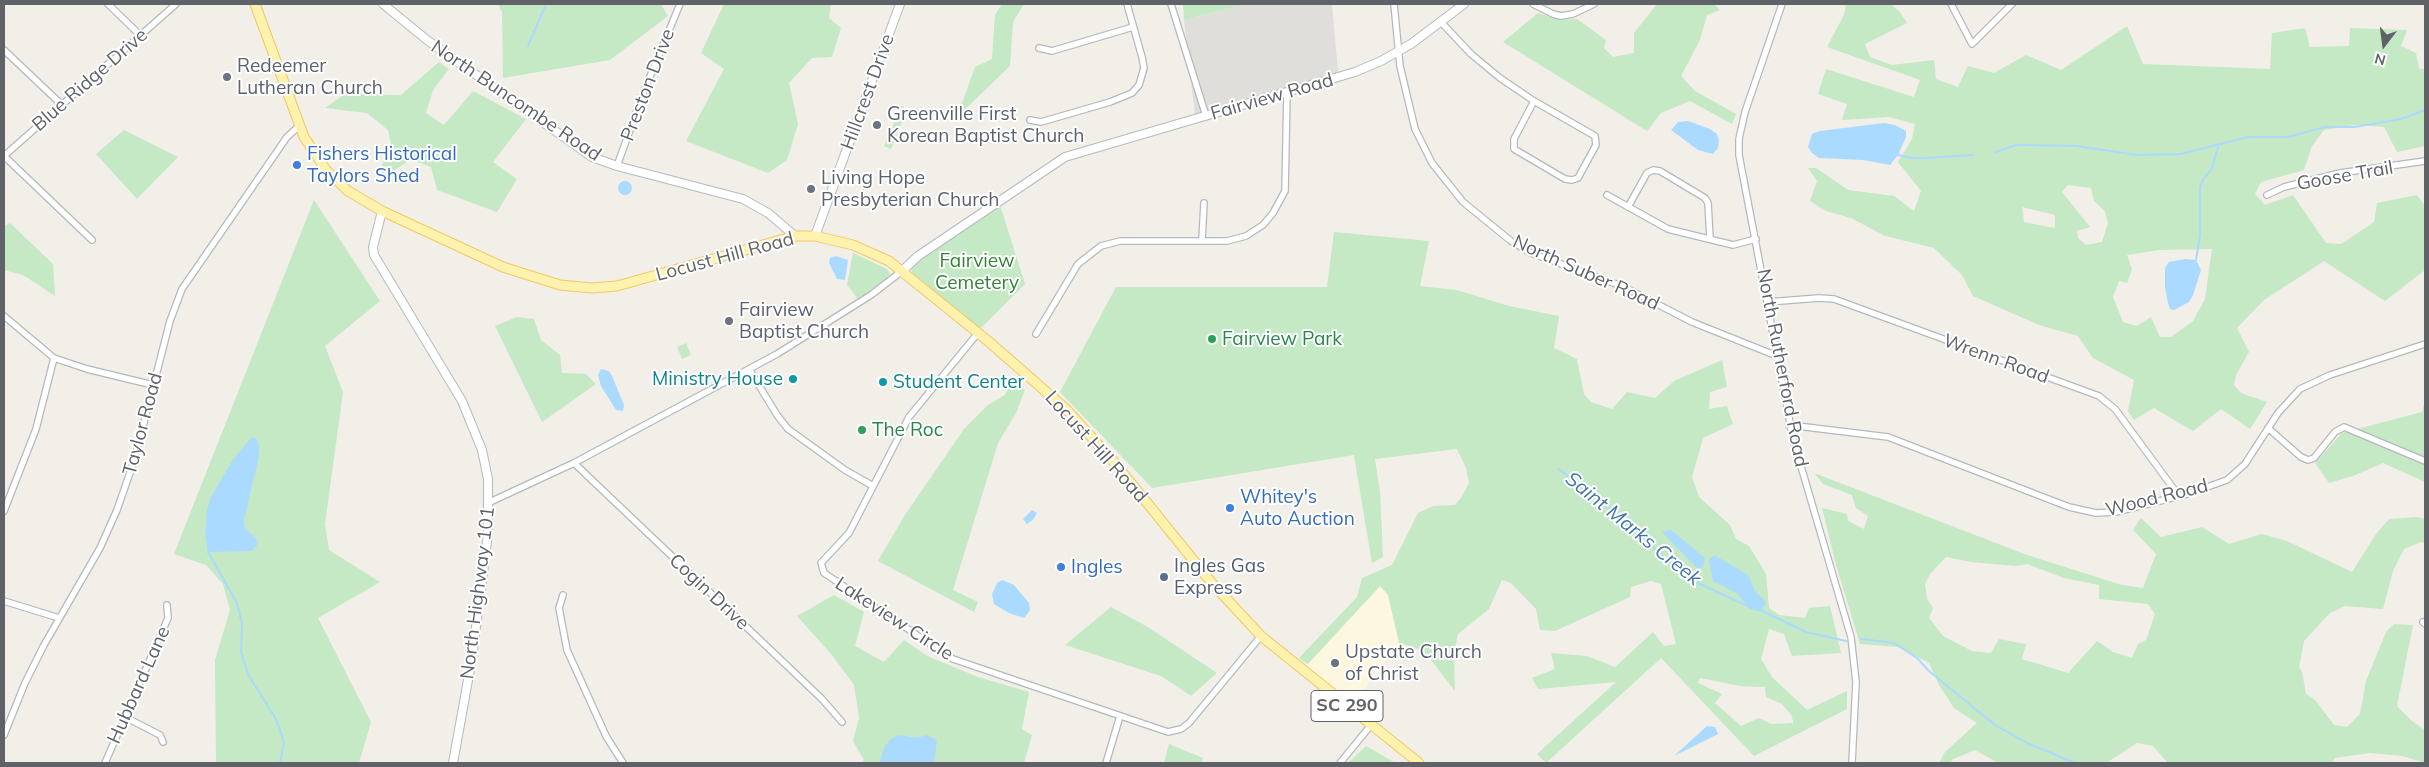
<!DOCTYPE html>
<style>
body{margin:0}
#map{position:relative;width:2429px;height:767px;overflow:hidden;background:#f1efe8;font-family:Mulish,sans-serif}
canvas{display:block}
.frame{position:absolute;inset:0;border:5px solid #5f6368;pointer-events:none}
.north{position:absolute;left:2359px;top:20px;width:50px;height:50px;-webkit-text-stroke:4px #fff;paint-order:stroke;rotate:195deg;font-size:14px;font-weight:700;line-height:20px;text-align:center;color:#5f6368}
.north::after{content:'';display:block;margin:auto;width:18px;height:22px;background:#5f6368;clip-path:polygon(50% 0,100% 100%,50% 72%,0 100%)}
</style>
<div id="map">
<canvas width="2429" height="767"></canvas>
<div class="frame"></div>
<div class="north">N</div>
</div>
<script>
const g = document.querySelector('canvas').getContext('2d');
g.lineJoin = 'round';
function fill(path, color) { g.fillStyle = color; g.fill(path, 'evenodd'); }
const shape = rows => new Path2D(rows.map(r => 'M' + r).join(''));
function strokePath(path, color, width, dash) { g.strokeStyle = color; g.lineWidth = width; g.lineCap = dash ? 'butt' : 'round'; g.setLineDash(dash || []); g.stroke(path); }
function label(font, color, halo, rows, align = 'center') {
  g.font = font + ' Mulish,sans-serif'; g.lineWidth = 4; g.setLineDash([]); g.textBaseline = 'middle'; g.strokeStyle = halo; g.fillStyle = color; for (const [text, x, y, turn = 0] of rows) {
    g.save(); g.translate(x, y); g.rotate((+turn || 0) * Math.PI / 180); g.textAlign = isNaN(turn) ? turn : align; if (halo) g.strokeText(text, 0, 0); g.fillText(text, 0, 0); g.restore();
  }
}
const commercial = shape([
 [1381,586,1388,595,1399,643,1351,707,1303,668]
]);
const industrial = shape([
 [1247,4,1332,4,1339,82,1196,124,1184,20]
]);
const green = shape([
 [498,4,661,4,668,16,610,60,503,78,502,12],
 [724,4,831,4,829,18,841,28,832,57,812,58,789,83,798,124,787,160,768,173,686,141,724,69,701,53],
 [1002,4,1024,4,1013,22,1010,66,957,117,975,67,992,59,995,15],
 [1183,4,1247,4,1184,20],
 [1657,4,1714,4,1720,10,1707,15,1700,40,1681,76,1695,91,1736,114,1732,124,1690,101,1661,113,1647,131,1503,42,1538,13,1559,20,1577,19,1606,40,1604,48,1613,57,1634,53,1634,33],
 [1846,4,1891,4,1900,12,1907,23,1865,44,1870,57,1892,65,1934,60,1936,79,1958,87,1968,66,1994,73,2026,55,2061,70,2127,26,2143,64,2270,69,2272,33,2305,28,2310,47,2349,46,2350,28,2407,30,2401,46,2416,53,2419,69,2425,69,2425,146,2397,152,2384,127,2354,125,2324,130,2312,146,2304,170,2261,182,2255,194,2265,205,2293,195,2326,243,2341,244,2374,222,2377,203,2417,195,2425,206,2425,270,2385,301,2324,261,2264,300,2237,328,2249,352,2236,375,2234,385,2241,393,2267,402,2250,429,2221,409,2193,431,2154,408,2134,420,2128,411,2134,380,2093,358,2078,336,2039,325,1973,296,1962,275,1934,248,1885,236,1851,218,1826,211,1810,201,1817,181,1808,168,1816,168,1848,190,1894,196,1914,211,1921,191,1898,162,1912,139,1915,124,1889,117,1842,120,1847,104,1818,94,1826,69,1914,97,1920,80,1827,47,1844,15],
 [2068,185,2091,188,2094,201,2105,211,2108,223,2102,242,2086,245,2078,238,2077,231,2090,227,2062,192],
 [2022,207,2055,215,2055,228,2024,222],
 [2212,249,2205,299,2193,321,2171,337,2160,337,2151,317,2137,326,2123,322,2113,297,2119,281,2127,283,2132,269,2127,255,2159,250],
 [439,62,449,69,433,90,426,113,444,125,473,91,526,119,493,162,517,179,497,212,437,190,431,167,411,159,383,178,379,171,392,148,388,130,367,113,325,108,345,94,401,95],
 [901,106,904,107,903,119,891,149,884,146],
 [124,130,178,157,137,199,96,154],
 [314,200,380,301,325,346,343,392,325,524,329,550,380,582,318,618,371,722,359,763,216,763,215,660,230,610,223,584,206,565,174,554],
 [1000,205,1025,284,980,329,913,276,911,269,915,263],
 [10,223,53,264,55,296,23,275,4,270,4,226],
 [1334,232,1429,241,1420,286,1457,290,1509,306,1559,316,1554,348,1577,359,1584,394,1591,402,1612,409,1627,392,1655,398,1674,381,1722,360,1727,387,1710,392,1709,409,1727,406,1733,424,1703,438,1692,477,1699,497,1730,525,1736,539,1749,546,1766,574,1769,608,1779,615,1805,618,1809,608,1830,606,1841,653,1792,656,1784,634,1769,629,1761,659,1772,677,1807,710,1847,691,1847,709,1754,756,1661,658,1546,763,1537,754,1616,682,1538,689,1532,678,1555,669,1551,653,1587,656,1615,667,1653,632,1664,646,1676,644,1661,584,1651,581,1631,587,1630,597,1555,631,1540,630,1536,609,1511,583,1502,580,1489,609,1458,634,1454,654,1455,691,1424,651,1399,643,1388,595,1380,586,1308,664,1299,658,1357,597,1362,578,1392,565,1418,513,1433,506,1455,505,1461,498,1469,483,1466,468,1457,449,1375,459,1380,492,1383,557,1372,563,1354,455,1152,488,1060,392,1116,287,1327,287],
 [1700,678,1740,686,1765,687,1766,697,1782,704,1792,716,1793,723,1771,724,1759,718,1741,726,1715,703,1722,694,1698,683],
 [853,253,887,269,890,274,883,283,858,299,847,285],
 [517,317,534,319,541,340,560,355,562,373,586,374,596,384,542,422,495,326],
 [686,343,691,355,682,359,677,347],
 [1011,383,1025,390,1016,413,998,443,953,590,978,602,974,612,878,561,905,515,964,429,988,405,1005,395],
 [2425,400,2425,482,2383,463,2353,476,2329,483,2315,463,2342,433,2422,412],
 [1814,473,2027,555,2122,585,2143,588,2156,554,2133,530,2141,518,2161,537,2202,527,2229,544,2262,534,2287,541,2352,572,2376,534,2389,519,2417,517,2425,519,2425,543,2421,542,2404,549,2393,571,2383,609,2345,606,2330,613,2304,641,2299,667,2302,672,2306,694,2315,700,2334,725,2347,727,2360,714,2366,681,2386,632,2394,624,2413,625,2397,706,2412,721,2425,730,2425,763,2403,756,2370,753,2335,758,2332,763,2168,763,2153,746,2137,743,2106,763,1998,763,1975,750,1953,759,1950,763,1939,763,1945,752,1977,723,1954,708,1939,685,1929,663,1899,647,1860,644,1836,565,1822,508,1847,514,1848,521,1864,529,1868,516,1856,508,1852,495,1823,484],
 [1946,557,1971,562,2016,566,2027,564,2064,578,2099,585,2099,599,2148,604,2155,614,2146,640,2138,644,2132,658,2113,652,2097,641,2068,673,2022,659,2026,644,1999,639,1991,653,1972,651,1943,636,1929,618,1933,608,1927,599,1925,584,1930,574],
 [834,595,864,612,855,646,884,662,904,640,927,656,978,677,1029,692,1022,729,1032,735,1024,763,861,763,864,760,853,741,859,718,854,685,832,655,797,616],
 [1111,607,1146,626,1217,673,1191,696,1161,676,1065,645],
 [1169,744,1203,758,1202,763,1164,763],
 [1366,746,1392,761,1395,763,1348,763]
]);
const water = shape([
 [1688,121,1710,129,1717,134,1719,140,1718,148,1713,154,1698,150,1671,130,1678,122],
 [1884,123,1895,125,1906,131,1906,137,1898,155,1890,165,1863,160,1819,158,1812,153,1808,147,1812,134,1820,131],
 '618 188a7 7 0 1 1 14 0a7 7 0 1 1-14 0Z',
 [836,256,848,260,845,280,837,279,829,263,830,258],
 [2185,259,2196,260,2201,270,2193,295,2189,302,2174,310,2170,309,2168,303,2165,287,2165,268,2169,262],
 [601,369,609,371,612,376,624,405,623,411,616,410,601,386,598,375],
 [251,438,256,438,259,444,259,456,244,520,245,528,256,539,257,545,252,551,208,552,205,534,207,511,210,499,232,461],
 [1032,510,1037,513,1033,520,1027,524,1023,519],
 [1671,530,1705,558,1703,567,1698,569,1662,532],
 [1714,555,1748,575,1755,591,1766,602,1764,607,1757,611,1750,609,1738,594,1713,581,1709,560],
 [1002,580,1014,585,1029,603,1030,610,1024,618,1009,613,994,604,992,594,997,583],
 [1707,726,1715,727,1718,734,1674,756],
 [898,735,918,738,926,735,937,740,934,763,879,763,885,746,891,739]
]);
const stream = shape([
 [528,46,546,4],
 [1996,152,2016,145,2028,145,2076,146,2137,155,2181,154,2248,137,2288,137,2325,127,2354,127,2401,119,2425,110],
 [1898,155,1912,158,1926,158,1973,155],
 [2196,260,2200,235,2200,187,2203,180,2212,168,2218,147],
 [1559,469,1610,509,1689,579,1748,606],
 [208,552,237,603,242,624,241,652,249,676,276,719,284,742,280,763],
 [1758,609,1806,632,1846,641],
 [1861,639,1894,643,1917,658,1929,671,1995,725,2027,743,2075,763]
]);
const street = shape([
 [108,4,140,35],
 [1171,4,1206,116],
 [1394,4,1400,66,1415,129,1432,163,1463,202,1511,241,1531,253,1624,287,1692,322,1777,356],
 [1533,4,1553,14,1561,16,1573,14,1594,4],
 [1782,4,1745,112,1739,139,1739,155,1793,439,1851,637,1856,682,1852,763],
 [1951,4,1972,44,2012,4],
 [1441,22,1471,54,1500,78,1534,101,1595,136,1596,145,1578,178,1572,180,1565,179,1514,149,1514,139,1534,101],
 [1039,48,1052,51,1133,27],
 [4,50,61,104],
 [1030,120,1041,122,1110,102,1132,93,1139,85,1144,68,1142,57,1127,4],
 [4,156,176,4],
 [4,156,92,240],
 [617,166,644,91,680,4],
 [1607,195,1668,229,1733,245,1756,239],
 [2267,195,2284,187,2340,173,2425,161],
 [1628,207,1647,173,1653,170,1660,171,1705,198,1708,203,1710,239],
 [1202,240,1204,203],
 [1768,302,1819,298,1834,299,2099,396,2115,409,2179,496],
 [4,316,54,358,87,369,153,385],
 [978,333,909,417,849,533,821,563,824,573,953,659,1168,732,1181,729,1189,723,1261,636],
 [1036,334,1078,264,1101,246,1120,241,1227,241,1246,236,1263,225,1273,213,1285,191,1287,93],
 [749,369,777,415,788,429,845,470,873,486],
 [1789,425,1888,437,2069,507,2096,513,2116,512,2187,494,2227,480,2245,464,2278,413,2300,389,2330,375,2425,344],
 [2268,428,2301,457,2308,460,2314,458,2335,432,2344,427,2425,461],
 [574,463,822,699,842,722],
 [490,502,574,463,777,354,871,295,902,271],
 [4,511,36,429,54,358],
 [563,595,559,608,567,650,606,736,623,763],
 [4,601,59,618],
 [2423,622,2425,624],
 [125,717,160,735,163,742],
 [4,735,25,683,44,645,100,548,117,510,134,461,170,321,182,289,287,137,299,126],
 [105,763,168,618,167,605],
 [1106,763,1120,716],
 [1340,763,1371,725]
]);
const secondary = shape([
 [383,4,427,40,592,157,617,166,743,199,768,213,795,236],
 [382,211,373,247,374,255,462,401,482,450,488,479,488,534,472,658,453,763],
 [815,236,900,4],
 [902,271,918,256,1065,157,1355,72,1381,61,1411,44,1464,4]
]);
const primary = shape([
 [255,4,304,137,326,170,348,191,382,211,503,267,560,285,592,288,617,286,795,236,815,236,853,245,889,261,988,341,1067,410,1114,462,1211,582,1261,636,1419,763]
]);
const markers = [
 [227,77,5,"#6b7280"],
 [877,125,5,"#6b7280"],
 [297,165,5,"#3f7fe0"],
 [811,189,5,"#6b7280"],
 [729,321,5,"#6b7280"],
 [1212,339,5,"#2e9e5b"],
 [793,379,5,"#0f9aa8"],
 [883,382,5,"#0f9aa8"],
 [862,430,5,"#2e9e5b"],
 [1230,508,5,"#3f7fe0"],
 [1061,567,5,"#3f7fe0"],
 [1164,577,5,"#5c6f8a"],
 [1335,663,5,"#6b7280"]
];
const shields = [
 [1347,706,72]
];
const shieldNames = [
 ["SC 290",1347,706]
];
const worshipNames = [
 ["Redeemer",237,66],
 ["Lutheran Church",237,88],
 ["Greenville First",887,114],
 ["Korean Baptist Church",887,136],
 ["Living Hope",821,178],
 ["Presbyterian Church",821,200],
 ["Fairview",739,310],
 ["Baptist Church",739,332],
 ["Upstate Church",1345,652],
 ["of Christ",1345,674]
];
const streetNames = [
 ["Blue Ridge Drive",90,80,-41],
 ["Preston Drive",648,85,-69],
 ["Hillcrest Drive",868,92,-70],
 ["Fairview Road",1272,97,-16],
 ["North Buncombe Road",516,101,34],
 ["Goose Trail",2345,176,-10],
 ["Locust Hill Road",725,257,-15],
 ["North Suber Road",1586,273,24],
 ["Wrenn Road",1996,359,20],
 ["North Rutherford Road",1782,368,79],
 ["Taylor Road",143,424,-75],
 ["Locust Hill Road",1096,447,48],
 ["Wood Road",2157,498,-14],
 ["Cogin Drive",709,592,43],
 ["North Highway 101",478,593,-83],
 ["Lakeview Circle",894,619,33],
 ["Hubbard Lane",139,685,-66]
];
const shopNames = [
 ["Fishers Historical",307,154],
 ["Taylors Shed",307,176],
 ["Whitey's",1240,497],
 ["Auto Auction",1240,519],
 ["Ingles",1071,567]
];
const parkNames = [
 ["Fairview",977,261],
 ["Cemetery",977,283]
];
const leisureNames = [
 ["Fairview Park",1222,339],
 ["The Roc",872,430]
];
const cultureNames = [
 ["Ministry House",783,379],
 ["Student Center",893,382,"left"]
];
const serviceNames = [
 ["Ingles Gas",1174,566],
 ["Express",1174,588]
];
const waterNames = [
 ["Saint Marks Creek",1633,529,39]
];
fill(commercial, '#fef7e0');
fill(industrial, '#e0deda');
fill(green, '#c5e8c5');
fill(water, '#aadaff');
strokePath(stream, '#aadaff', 2);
strokePath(street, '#b5b8bc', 8);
strokePath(secondary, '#b6babf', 10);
strokePath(primary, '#f2c960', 11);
strokePath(street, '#fff', 5.5);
strokePath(secondary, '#fff', 8);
strokePath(primary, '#fff2af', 9);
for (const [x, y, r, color] of markers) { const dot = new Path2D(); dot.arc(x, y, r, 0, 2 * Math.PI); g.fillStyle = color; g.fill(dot); strokePath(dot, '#fff', 2); }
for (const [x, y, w] of shields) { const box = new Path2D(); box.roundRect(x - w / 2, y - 15.5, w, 31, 4); g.fillStyle = '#fff'; g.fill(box); strokePath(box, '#5f6368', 1); }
label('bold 18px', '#5f6368', null, shieldNames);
label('19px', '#5b616d', '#fff', worshipNames, 'left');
label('19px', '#5f6368', '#fff', streetNames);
label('19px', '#366cbe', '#fff', shopNames, 'left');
label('19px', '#348238', '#fff', parkNames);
label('19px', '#27864d', '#fff', leisureNames, 'left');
label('19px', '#0d838f', '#fff', cultureNames, 'right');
label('19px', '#4e5e75', '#fff', serviceNames, 'left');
label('italic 20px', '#4174aa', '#fff', waterNames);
</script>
